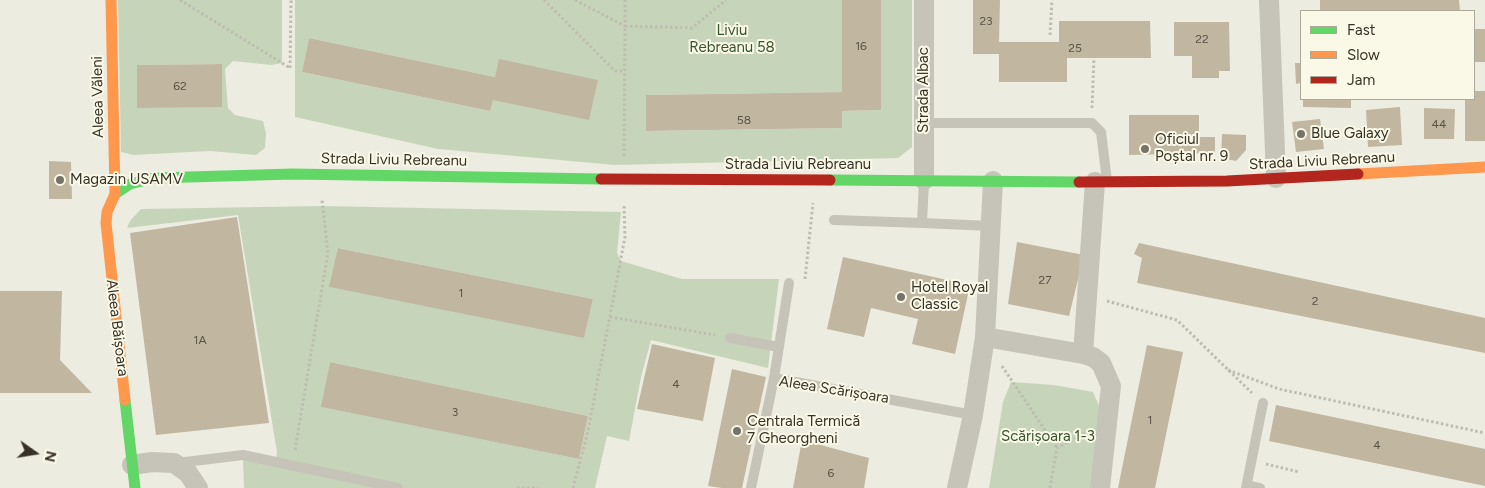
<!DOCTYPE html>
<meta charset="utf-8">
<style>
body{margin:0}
#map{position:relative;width:1485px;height:488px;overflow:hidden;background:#edece0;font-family:Figtree,sans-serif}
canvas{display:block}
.legend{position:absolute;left:1300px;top:10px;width:175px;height:90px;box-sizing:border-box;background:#faf8e7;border:1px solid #aca99a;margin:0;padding:6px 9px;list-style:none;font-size:15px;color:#373227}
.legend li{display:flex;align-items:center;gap:10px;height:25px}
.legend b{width:25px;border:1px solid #aca99a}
.north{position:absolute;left:10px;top:428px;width:50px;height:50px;-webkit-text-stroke:4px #faf8e7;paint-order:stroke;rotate:103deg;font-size:14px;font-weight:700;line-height:20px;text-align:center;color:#373227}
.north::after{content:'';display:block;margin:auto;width:18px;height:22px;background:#373227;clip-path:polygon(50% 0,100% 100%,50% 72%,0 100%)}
</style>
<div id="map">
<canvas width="1485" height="488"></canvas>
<ul class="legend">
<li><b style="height:6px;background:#63d668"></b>Fast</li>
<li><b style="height:6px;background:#ff974d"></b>Slow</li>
<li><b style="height:6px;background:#b3261e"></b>Jam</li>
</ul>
<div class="north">N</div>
</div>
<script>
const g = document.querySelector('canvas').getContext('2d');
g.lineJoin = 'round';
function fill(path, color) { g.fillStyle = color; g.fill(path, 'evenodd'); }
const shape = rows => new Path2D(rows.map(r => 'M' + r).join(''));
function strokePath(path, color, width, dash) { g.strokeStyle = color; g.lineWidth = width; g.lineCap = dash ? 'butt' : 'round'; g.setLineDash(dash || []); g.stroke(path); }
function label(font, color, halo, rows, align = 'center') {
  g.font = font + ' Figtree,sans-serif'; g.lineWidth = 4; g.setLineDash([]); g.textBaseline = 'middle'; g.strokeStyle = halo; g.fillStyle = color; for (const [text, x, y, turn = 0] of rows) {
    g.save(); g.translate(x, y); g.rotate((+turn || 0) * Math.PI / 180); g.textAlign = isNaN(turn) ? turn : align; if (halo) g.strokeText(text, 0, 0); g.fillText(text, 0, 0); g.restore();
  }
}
const green = shape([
 [118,0,282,0,282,63,271,65,233,61,225,69,228,108,235,115,263,121,266,134,265,148,256,155,210,151,133,155,121,152],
 [222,64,222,107,137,107,137,65],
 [295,0,842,0,842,92,646,95,646,131,842,128,842,111,880,110,881,0,912,0,912,147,898,158,615,165,438,149,295,117],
 [309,38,495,77,490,111,302,72],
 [323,206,621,212,617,253,621,261,682,279,779,279,768,368,651,340,641,377,629,441,607,436,595,488,244,488,243,460,276,464,277,452,238,215,127,228,130,221,141,209],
 [339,248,593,299,584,337,330,287],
 [330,362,588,416,579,459,322,407],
 [1011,382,1054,385,1093,392,1102,413,1094,488,989,488,1003,402]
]);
const building = shape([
 [842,0,881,0,881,110,842,111,842,128,646,131,646,95,842,92],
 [973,0,1000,0,999,42,1059,42,1059,21,1150,21,1151,58,1067,58,1067,82,999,82,999,54,973,54],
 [1320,0,1459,0,1460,11,1320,11],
 [1174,22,1229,22,1230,71,1219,71,1219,78,1192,78,1192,56,1174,56],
 [1474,29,1485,29,1485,62,1474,62],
 [309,38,495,77,499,59,598,80,589,120,493,100,490,111,302,72],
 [1295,63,1301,63,1301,83,1296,84],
 [222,64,222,107,137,108,137,65],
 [1474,91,1485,91,1485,141,1465,141,1465,99,1474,99],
 [1303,99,1351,99,1351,108,1303,107],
 [1400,107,1402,145,1368,147,1366,110],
 [1424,108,1455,109,1454,139,1424,139],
 [1129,115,1199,115,1199,137,1215,137,1215,153,1129,155],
 [1320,119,1324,149,1296,152,1292,122],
 [1222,134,1246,135,1246,150,1236,161,1221,158],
 [49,161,71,162,72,199,49,199],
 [237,217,269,423,156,435,130,233],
 [1017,242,1084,255,1069,316,1008,304],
 [1139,243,1485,318,1485,353,1137,283,1142,258,1134,254],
 [338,248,593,299,584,338,329,287],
 [843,257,970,285,955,354,912,344,918,319,871,308,864,337,827,329],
 [0,291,62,291,60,360,92,393,0,393],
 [652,344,715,358,703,421,637,409],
 [1147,345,1183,352,1155,488,1118,488],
 [330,362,588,416,579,459,321,407],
 [732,369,766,377,742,488,722,488,708,486],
 [1276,405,1485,449,1485,486,1269,441],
 [802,440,869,458,864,488,793,488]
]);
const path = shape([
 [180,0,290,68],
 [544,0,615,71,625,71],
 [575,0,625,26,625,0],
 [1050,35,1052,0],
 [290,68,291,0],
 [1092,108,1094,58],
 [624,156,625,26,692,28,726,0],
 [805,279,813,203],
 [1107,301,1177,320,1252,393],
 [610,317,715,335],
 [1002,366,1057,448],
 [1228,370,1279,389,1485,433],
 [295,450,328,253,322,200],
 [1266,464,1299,472],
 [517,488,538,488],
 [573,488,588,431,625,237,624,204],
 [1050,488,1057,448,1085,433]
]);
const lane = shape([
 [924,123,1092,123,1101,132,1107,181],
 [924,181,922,223,991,226],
 [834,220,922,223],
 [730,338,779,347],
 [774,378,789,283],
 [177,463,243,455,398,488],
 [1247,485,1260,488],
 [751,488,774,378,973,415],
 [1246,488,1263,403]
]);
const street = shape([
 [1269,0,1276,178],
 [924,180,924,0],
 [1095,182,1083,354,1093,357,1101,363,1111,386,1100,488],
 [985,337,1083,354],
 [132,465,152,462,174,463,188,473,198,488],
 [957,488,973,415,985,337,993,181]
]);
const fast = shape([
 [830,180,1079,182],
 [115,194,130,184,154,178,293,174,601,179],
 [125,400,135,488]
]);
const slow = shape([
 [111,0,115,194,107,212,106,223,125,400],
 [1358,174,1485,167]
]);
const jam = shape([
 [601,179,830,180],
 [1079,182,1227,181,1358,174]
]);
const markers = [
 [1301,134,5,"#777368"],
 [1145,149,5,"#777368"],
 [60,180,5,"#777368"],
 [901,297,5,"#777368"],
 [737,431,5,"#777368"]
];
const numberNames = [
 ["23",986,21],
 ["22",1202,39],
 ["16",861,46],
 ["25",1075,48],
 ["62",180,86],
 ["58",744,120],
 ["44",1439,124],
 ["27",1045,280],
 ["1",461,293],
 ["2",1315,301],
 ["1A",200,340],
 ["4",676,384],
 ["3",455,412],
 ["1",1150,420],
 ["4",1377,445],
 ["6",831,473]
];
const parkNames = [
 ["Liviu",732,31],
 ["Rebreanu 58",732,48],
 ["Scărișoara 1-3",1048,437]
];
const streetNames = [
 ["Strada Albac",924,90,-90],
 ["Aleea Văleni",98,97,-91],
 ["Strada Liviu Rebreanu",394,160,1],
 ["Strada Liviu Rebreanu",1322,161,-3],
 ["Strada Liviu Rebreanu",798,165],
 ["Aleea Băișoara",117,328,83],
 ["Aleea Scărișoara",834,390,9]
];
const poiNames = [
 ["Blue Galaxy",1311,134],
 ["Oficiul",1155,140],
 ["Poștal nr. 9",1155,157],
 ["Magazin USAMV",70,180],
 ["Hotel Royal",911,288],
 ["Classic",911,305],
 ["Centrala Termică",747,422],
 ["7 Gheorgheni",747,439]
];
fill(green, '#c6d5ba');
fill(building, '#c1b7a1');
strokePath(path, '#bfbdb2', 3, [2.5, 2.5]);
strokePath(lane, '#c6c4b9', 10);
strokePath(street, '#c6c4b9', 20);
strokePath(fast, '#63d668', 11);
strokePath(slow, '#ff974d', 11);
strokePath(jam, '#b3261e', 11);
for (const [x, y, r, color] of markers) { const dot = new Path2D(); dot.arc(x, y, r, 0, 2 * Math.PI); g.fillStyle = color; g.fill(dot); strokePath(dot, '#faf8e7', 2); }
label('12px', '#5a5346', null, numberNames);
label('15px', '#35552b', '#faf8e7', parkNames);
label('15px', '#373227', '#faf8e7', streetNames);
label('15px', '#373227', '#faf8e7', poiNames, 'left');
</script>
